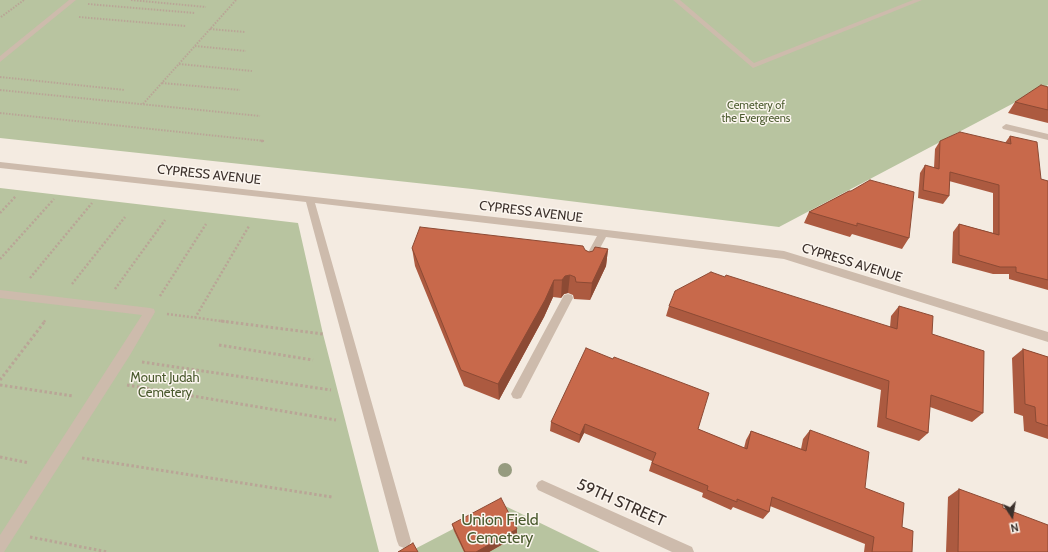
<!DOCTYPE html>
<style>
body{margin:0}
#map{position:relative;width:1048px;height:552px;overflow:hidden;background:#f4ebe1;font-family:Cabin,sans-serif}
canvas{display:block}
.north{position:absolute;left:992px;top:496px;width:40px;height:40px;-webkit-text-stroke:3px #fbf5ee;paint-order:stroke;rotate:168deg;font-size:11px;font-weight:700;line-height:16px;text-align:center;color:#3b302b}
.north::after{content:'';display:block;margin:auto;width:14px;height:18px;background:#3b302b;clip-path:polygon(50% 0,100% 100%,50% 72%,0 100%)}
</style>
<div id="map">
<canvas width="1048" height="552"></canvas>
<div class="north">N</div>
</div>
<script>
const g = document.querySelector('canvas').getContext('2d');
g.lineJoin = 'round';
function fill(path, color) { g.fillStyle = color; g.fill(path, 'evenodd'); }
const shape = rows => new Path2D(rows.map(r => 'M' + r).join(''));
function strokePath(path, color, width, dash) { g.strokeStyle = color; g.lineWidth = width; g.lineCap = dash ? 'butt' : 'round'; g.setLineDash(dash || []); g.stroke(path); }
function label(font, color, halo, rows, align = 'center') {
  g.font = font + ' Cabin,sans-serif'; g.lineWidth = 3; g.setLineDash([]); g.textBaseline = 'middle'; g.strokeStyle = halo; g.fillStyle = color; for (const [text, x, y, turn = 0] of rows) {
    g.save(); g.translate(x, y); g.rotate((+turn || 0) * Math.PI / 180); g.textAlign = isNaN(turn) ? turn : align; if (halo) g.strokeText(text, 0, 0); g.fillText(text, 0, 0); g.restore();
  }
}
const green = shape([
 [0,0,1048,0,1048,85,779,227,472,189,0,138],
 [0,188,298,223,323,334,379,552,0,552],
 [501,504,600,552,409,552]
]);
const pathFar2 = shape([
 [131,0,206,7],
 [88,4,195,13],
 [1,17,24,0],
 [79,17,186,26],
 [210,29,245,32],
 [195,46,246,51],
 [179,64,252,71],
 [0,77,125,90],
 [162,83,240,90],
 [0,90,260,116],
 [143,104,236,0],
 [0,113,265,141]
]);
const pathFar1 = shape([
 [261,141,265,141],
 [0,213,16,196],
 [0,259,54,199],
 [30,278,92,203],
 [72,284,125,217],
 [115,289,165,220],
 [160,296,206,224],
 [167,314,229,322],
 [195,318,249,226],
 [44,322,46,319]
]);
const path = shape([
 [221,321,323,334],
 [219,345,313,360],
 [142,362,331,390],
 [0,380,45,321],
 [0,385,73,396],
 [127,385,336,420],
 [0,457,29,463],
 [82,458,332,497],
 [30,537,108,552]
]);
const minor = shape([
 [69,0,76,0,0,62,0,56,69,0],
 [673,0,680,0,754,63,913,0,922,0,753,68,673,0],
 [1006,124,1048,134,1048,140,1003,129,1002,127,1006,124],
 [0,162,539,222,784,251,1048,332,1048,342,784,259,606,237,593,261,590,262,587,261,585,258,597,236,315,203,411,541,409,546,404,548,399,546,397,541,306,202,0,168,0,162],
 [0,290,150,308,154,309,155,312,130,355,4,552,0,552,0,535,142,315,0,298,0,290],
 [568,294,572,295,573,298,521,398,517,399,513,398,511,394,513,390,564,295,568,294],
 [542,480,692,547,694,552,672,552,538,490,536,486,538,482,542,480]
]);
const trees = [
 [505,470]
];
const wall = shape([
 [1048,87,1048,123,1008,113,1015,102],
 [1010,136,1041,179,1048,181,1048,290,1009,279,1009,274,993,274,952,263,953,232,959,224,993,233,993,193,949,181,949,196,943,204,918,198,920,173,925,165,934,168,935,149,940,141,1005,143],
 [849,191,909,238,902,249,852,234,850,237,804,223,809,212],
 [412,248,585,250,589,252,608,249,606,266,590,300,574,299,573,295,568,293,564,294,561,298,553,297,544,317,499,400,464,386,415,266],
 [669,306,890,327,891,316,899,306,932,334,983,413,972,422,930,407,928,433,919,441,877,427,881,390,666,316],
 [1023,349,1048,357,1048,439,1024,431,1023,416,1014,413,1012,358],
 [551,422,698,429,744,448,746,440,751,431,801,449,803,439,810,430,902,527,912,552,864,552,865,544,770,506,769,512,763,519,733,507,731,510,702,497,703,493,649,471,652,461,584,433,579,443,550,431],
 [959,489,1003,508,1048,552,946,552,948,497],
 [452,524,517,536,489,552,464,552,454,531]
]);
const shadedWall = shape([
 [608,249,606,266,590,300,592,283],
 [570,275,568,293,564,294,561,298,562,280,565,276],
 [554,280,553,297,544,317,499,400,498,384],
 [585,424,584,433,579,443,580,435],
 [517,529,517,536,489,552,476,552]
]);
const building = shape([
 [1041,85,1048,87,1048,110,1015,102,1041,85],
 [960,132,1011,144,1010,136,1037,142,1041,179,1048,181,1048,280,1016,272,1016,267,1000,267,959,255,959,224,999,235,999,185,950,172,949,196,923,190,925,165,939,169,940,141,960,132],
 [870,180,914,192,909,238,857,223,857,226,809,212,849,191,851,191,870,180],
 [420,227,583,246,585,250,589,252,593,251,595,247,608,249,592,283,576,282,575,277,570,275,565,276,562,280,554,280,545,300,498,384,461,370,412,248,420,227],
 [711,272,725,277,726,275,897,329,899,306,933,316,932,334,984,351,983,413,931,395,928,433,886,418,889,381,669,306,675,291,711,272],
 [586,348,613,359,614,357,709,393,698,429,747,449,751,431,806,451,810,430,869,452,865,488,904,503,902,527,913,531,912,552,872,552,874,537,772,497,769,512,737,499,737,502,707,490,708,486,652,463,656,453,585,424,580,435,551,422,586,348],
 [1023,349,1048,357,1048,426,1036,422,1035,407,1025,404,1023,349],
 [959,489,1003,505,1003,508,1048,525,1048,552,958,552,959,489],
 [501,498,517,529,476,552,465,552,452,524,501,498],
 [413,543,418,552,398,552,413,543]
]);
const farParknames = [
 ["Cemetery of",756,106],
 ["the Evergreens",756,119]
];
const streetNames = [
 ["CYPRESS AVENUE",209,175,6],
 ["CYPRESS AVENUE",531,212,7],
 ["CYPRESS AVENUE",852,263,17]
];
const parkNames = [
 ["Mount Judah",165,378],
 ["Cemetery",165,393]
];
const nearStreetnames = [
 ["59TH STREET",621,503,24]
];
const nearParknames = [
 ["Union Field",500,520],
 ["Cemetery",500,538]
];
fill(green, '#b8c4a0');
strokePath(pathFar2, '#b9a596', 2, [1.5, 1.5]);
strokePath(pathFar1, '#b9a596', 2.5, [2, 2]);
strokePath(path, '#b9a596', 3, [2.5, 2.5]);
fill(minor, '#cdbbac');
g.fillStyle = '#969b7f';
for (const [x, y] of trees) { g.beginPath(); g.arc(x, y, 7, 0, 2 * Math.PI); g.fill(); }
fill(wall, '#ac5a40');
fill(shadedWall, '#8c4a34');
fill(building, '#c8694b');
strokePath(building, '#8c4a34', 1);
label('11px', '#4a5a2e', '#fbf5ee', farParknames);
label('13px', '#3b302b', '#fbf5ee', streetNames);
label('13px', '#4a5a2e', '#fbf5ee', parkNames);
label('16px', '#3b302b', '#fbf5ee', nearStreetnames);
label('16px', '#4a5a2e', '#fbf5ee', nearParknames);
</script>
